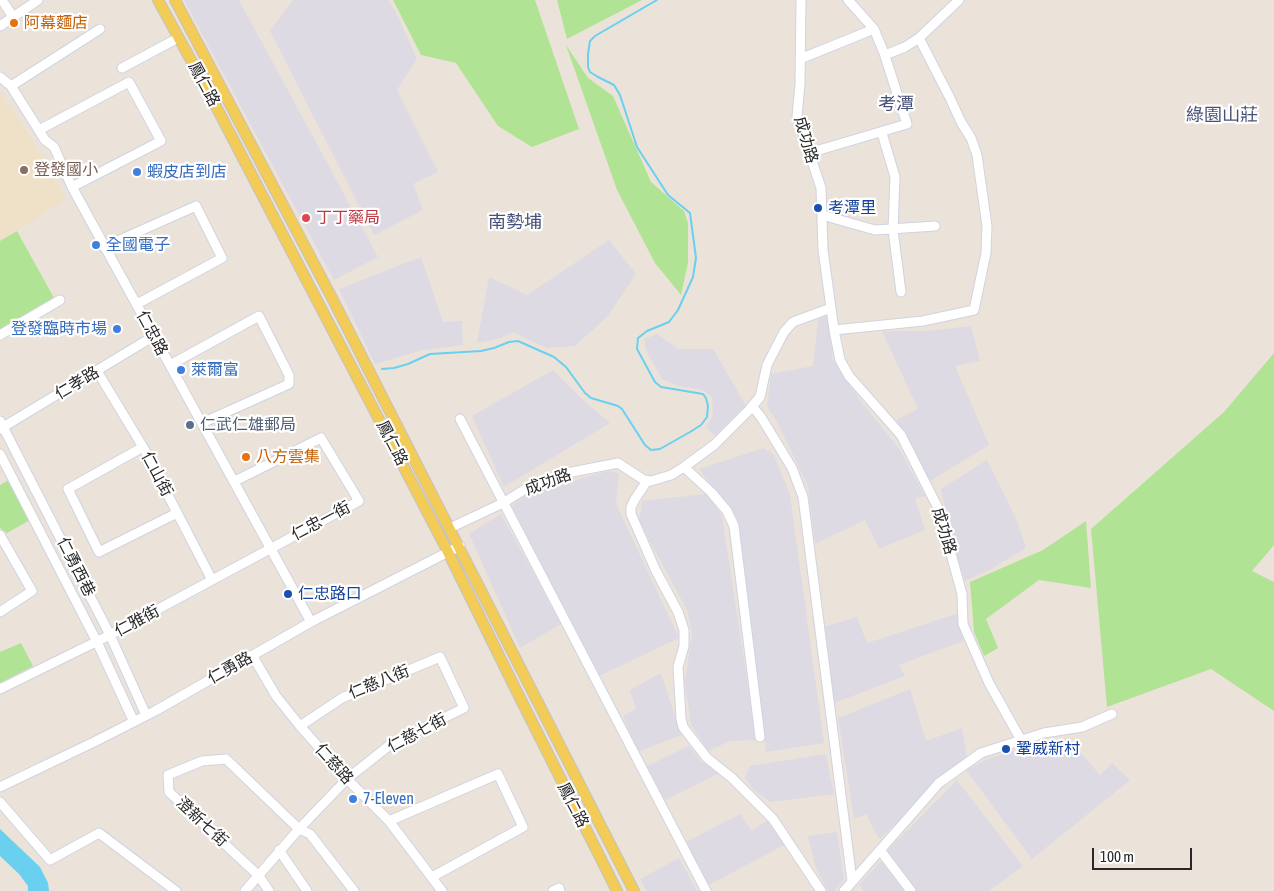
<!DOCTYPE html>
<meta charset="utf-8">
<style>
body{margin:0}
#map{position:relative;width:1274px;height:891px;overflow:hidden;background:#ebe3d9;font-family:"Asap Condensed",sans-serif}
canvas{display:block}
.scale{position:absolute;left:1092px;top:848px;width:100px;height:22px;box-sizing:border-box;border:2px solid #282828;border-top:0;padding-left:6px;font-size:15px;line-height:18px;white-space:nowrap;color:#282828;-webkit-text-stroke:4px #fff;paint-order:stroke}
</style>
<div id="map">
<canvas width="1274" height="891"></canvas>
<div class="scale">100 m</div>
</div>
<script>
const g = document.querySelector('canvas').getContext('2d');
g.lineJoin = 'round';
function fill(path, color) { g.fillStyle = color; g.fill(path, 'evenodd'); }
const shape = rows => new Path2D(rows.map(r => 'M' + r).join(''));
function strokePath(path, color, width, dash) { g.strokeStyle = color; g.lineWidth = width; g.lineCap = dash ? 'butt' : 'round'; g.setLineDash(dash || []); g.stroke(path); }
function label(font, color, halo, rows, align = 'center') {
  g.font = font + ' "Asap Condensed","Noto Sans TC",sans-serif'; g.lineWidth = 4.5; g.setLineDash([]); g.textBaseline = 'middle'; g.strokeStyle = halo; g.fillStyle = color; for (const [text, x, y, turn = 0] of rows) {
    g.save(); g.translate(x, y); g.rotate((+turn || 0) * Math.PI / 180); g.textAlign = isNaN(turn) ? turn : align; if (halo) g.strokeText(text, 0, 0); g.fillText(text, 0, 0); g.restore();
  }
}
const industrial = shape([
 [184,0,239,0,378,257,334,280],
 [293,0,388,0,395,10,417,59,397,90,438,172,413,184,423,210,374,235,270,31],
 [609,240,636,274,607,317,575,346,546,348,513,332,501,338,477,343,489,277,527,295],
 [421,257,443,322,462,321,463,345,423,350,375,364,339,289],
 [827,315,833,360,859,399,898,447,925,496,915,499,925,530,879,549,865,520,815,544,808,486,776,420,767,407,771,374,813,366,818,319],
 [971,326,980,361,955,366,989,445,930,481,896,420,918,409,882,331,928,331],
 [657,334,678,349,713,349,746,406,718,438,706,427,713,415,712,397,702,390,679,386,662,379,646,350,644,339],
 [553,370,583,400,610,423,504,487,472,416],
 [764,448,774,455,790,495,824,743,766,752,738,520,699,469],
 [987,460,1017,521,1026,548,991,569,965,581,953,548,941,489],
 [608,471,619,473,616,504,679,638,599,676,512,506,529,493],
 [706,494,722,515,756,740,730,741,708,751,691,725,685,683,692,633,687,610,639,521,642,501],
 [501,514,561,624,520,648,469,534],
 [959,613,963,641,899,665,905,676,834,703,824,627,857,617,867,643],
 [661,673,681,735,638,752,623,716,636,709,630,690],
 [910,689,926,741,962,728,967,759,879,839,866,814,854,819,838,718],
 [1069,739,1100,775,1112,763,1130,780,1032,859,966,770,990,758,1049,741],
 [689,746,702,762,720,773,665,800,647,766],
 [826,754,834,794,770,802,753,789,745,778,750,766],
 [957,780,1023,866,989,891,916,891,887,851],
 [740,814,752,831,766,821,776,830,784,845,709,885,686,842],
 [837,832,844,880,834,891,828,891,816,868,808,836],
 [679,858,697,891,647,891,640,879],
 [881,861,905,891,864,891,859,885]
]);
const education = shape([
 [0,92,26,129,65,198,60,203,0,241]
]);
const green = shape([
 [393,0,535,0,579,129,532,147,498,126,456,63,421,55],
 [557,0,642,0,567,39],
 [566,45,588,78,613,96,651,182,684,211,688,223,688,263,681,295,655,263,617,190],
 [17,231,54,298,0,329,0,241],
 [1274,353,1274,545,1252,571,1274,582,1274,711,1211,669,1107,707,1091,529,1224,412],
 [9,480,30,520,7,533,0,528,0,485],
 [1086,521,1091,588,1039,580,986,619,998,648,984,656,974,632,970,582,1043,550],
 [21,643,33,666,0,683,0,652]
]);
const water = shape([
 [0,829,40,867,48,883,49,891,28,891,28,886,19,874,0,856]
]);
const stream = shape([
 [382,369,394,368,408,364,430,354,481,351,494,348,509,342,518,341,554,357,566,367,585,393,591,398,618,406,622,409,645,445,651,450,660,449,690,432,701,425,707,417,708,406,706,398,703,394,661,387,655,382,637,349,638,338,647,331,669,322,678,310,693,277,696,258,690,213,668,195,637,147,620,95,614,85,598,77,590,72,588,67,588,54,590,41,595,36,657,0]
]);
const minor = shape([
 [2,0,13,17],
 [801,0,800,84,797,116,821,188,823,250,834,330,840,360,849,376,901,435,939,510,962,594,963,624,989,683,1021,740],
 [0,26,38,0],
 [885,55,905,47,919,38,959,0],
 [800,59,874,29],
 [122,68,178,38],
 [0,77,11,86,45,140,54,147,72,187,311,622],
 [11,86,100,29],
 [39,130,129,82,161,141,72,187],
 [882,133,895,177,893,230,901,292],
 [809,153,907,124,884,53,874,29,848,0],
 [822,215,875,230,935,226],
 [104,247,196,206,222,258,137,304],
 [834,330,923,321,974,310,986,253,987,226,977,155,971,138,961,122,950,98,919,38],
 [0,335,60,300],
 [170,365,259,316,289,375,289,384,202,423],
 [97,371,143,447,212,580],
 [752,406,761,417,792,468,803,497,852,881],
 [460,419,706,891],
 [0,421,110,635,146,715],
 [0,429,154,336],
 [143,447,68,489,99,552,177,513],
 [0,454,97,642,134,722],
 [684,467,711,492,727,511,734,526,760,737],
 [647,481,635,499,631,507,631,514,656,571,678,612,684,630,684,646,678,667,681,719,683,727,707,758,732,778,773,819,821,891],
 [450,528,503,503,522,491,562,474,618,463,644,480,651,481,671,475,684,467,714,445,749,410,760,397,767,365,784,332,793,322,831,308],
 [0,535,32,591,0,612],
 [252,655,276,696,300,726,347,779,389,821,442,891],
 [0,689,110,635,359,501,321,438,235,481],
 [0,787,94,742,155,711,311,622,460,546],
 [0,802,50,860,99,833,176,891],
 [389,821,498,774,523,827,432,877],
 [279,850,307,891],
 [880,850,911,891],
 [245,891,299,829,347,779,391,744,464,708,440,657,342,698,300,726],
 [269,891,259,876,169,792,168,775,202,761,226,759,299,829,310,834,354,891],
 [553,891,559,888,560,891],
 [844,891,939,783,981,753,1044,733,1082,727,1112,714]
]);
const major = shape([
 [158,0,209,93,448,552,516,690,617,891],
 [175,0,332,298,634,891]
]);
const markers = [
 [14,23,5,"#e8710a"],
 [24,170,5,"#8d6e63"],
 [137,172,5,"#3f7fe0"],
 [818,208,5,"#1a4fb4"],
 [306,218,5,"#e0444e"],
 [96,245,5,"#3f7fe0"],
 [117,329,5,"#3f7fe0"],
 [181,370,5,"#3f7fe0"],
 [190,425,5,"#5c6f8a"],
 [246,457,5,"#e8710a"],
 [288,594,5,"#1a4fb4"],
 [1006,749,5,"#1a4fb4"],
 [353,799,5,"#3f7fe0"]
];
const foodNames = [
 ["阿幕麵店",24,23],
 ["八方雲集",256,457]
];
const streetNames = [
 ["鳳仁路",204,84,62],
 ["成功路",806,140,74],
 ["仁忠路",152,333,62],
 ["仁孝路",77,383,-31],
 ["鳳仁路",392,443,63],
 ["仁山街",157,474,62],
 ["成功路",548,482,-20],
 ["仁忠一街",321,521,-28],
 ["成功路",944,531,73],
 ["仁勇西巷",76,567,63],
 ["仁雅街",137,621,-28],
 ["仁勇路",230,668,-29],
 ["仁慈八街",379,682,-22],
 ["仁慈七街",417,733,-28],
 ["仁慈路",334,764,48],
 ["鳳仁路",573,805,63],
 ["澄新七街",202,822,43]
];
const educationNames = [
 ["登發國小",34,170]
];
const shopNames = [
 ["蝦皮店到店",147,172],
 ["全國電子",106,245],
 ["登發臨時市場",107,329,"right"],
 ["萊爾富",191,370],
 ["7-Eleven",363,799]
];
const transitNames = [
 ["考潭里",828,208],
 ["仁忠路口",298,594],
 ["鞏威新村",1016,749]
];
const healthNames = [
 ["丁丁藥局",316,218]
];
const serviceNames = [
 ["仁武仁雄郵局",200,425]
];
const neighbourhoodNames = [
 ["考潭",896,104],
 ["綠園山莊",1222,115],
 ["南勢埔",515,222]
];
fill(industrial, '#dddae3');
fill(education, '#eee1c8');
fill(green, '#b1e394');
fill(water, '#69d0f0');
strokePath(stream, '#69d0f0', 2);
strokePath(minor, '#cfd3e2', 11);
strokePath(major, '#c3c3c3', 12);
strokePath(minor, '#fff', 9);
strokePath(major, '#f3cb57', 10);
for (const [x, y, r, color] of markers) { const dot = new Path2D(); dot.arc(x, y, r, 0, 2 * Math.PI); g.fillStyle = color; g.fill(dot); strokePath(dot, '#fff', 2); }
label('16px', '#c56008', '#fff', foodNames, 'left');
label('16px', '#282828', '#fff', streetNames);
label('16px', '#785e54', '#fff', educationNames, 'left');
label('16px', '#366cbe', '#fff', shopNames, 'left');
label('16px', '#164399', '#fff', transitNames, 'left');
label('16px', '#be3a42', '#fff', healthNames, 'left');
label('16px', '#4e5e75', '#fff', serviceNames, 'left');
label('18px', '#485279', '#fff', neighbourhoodNames);
</script>
